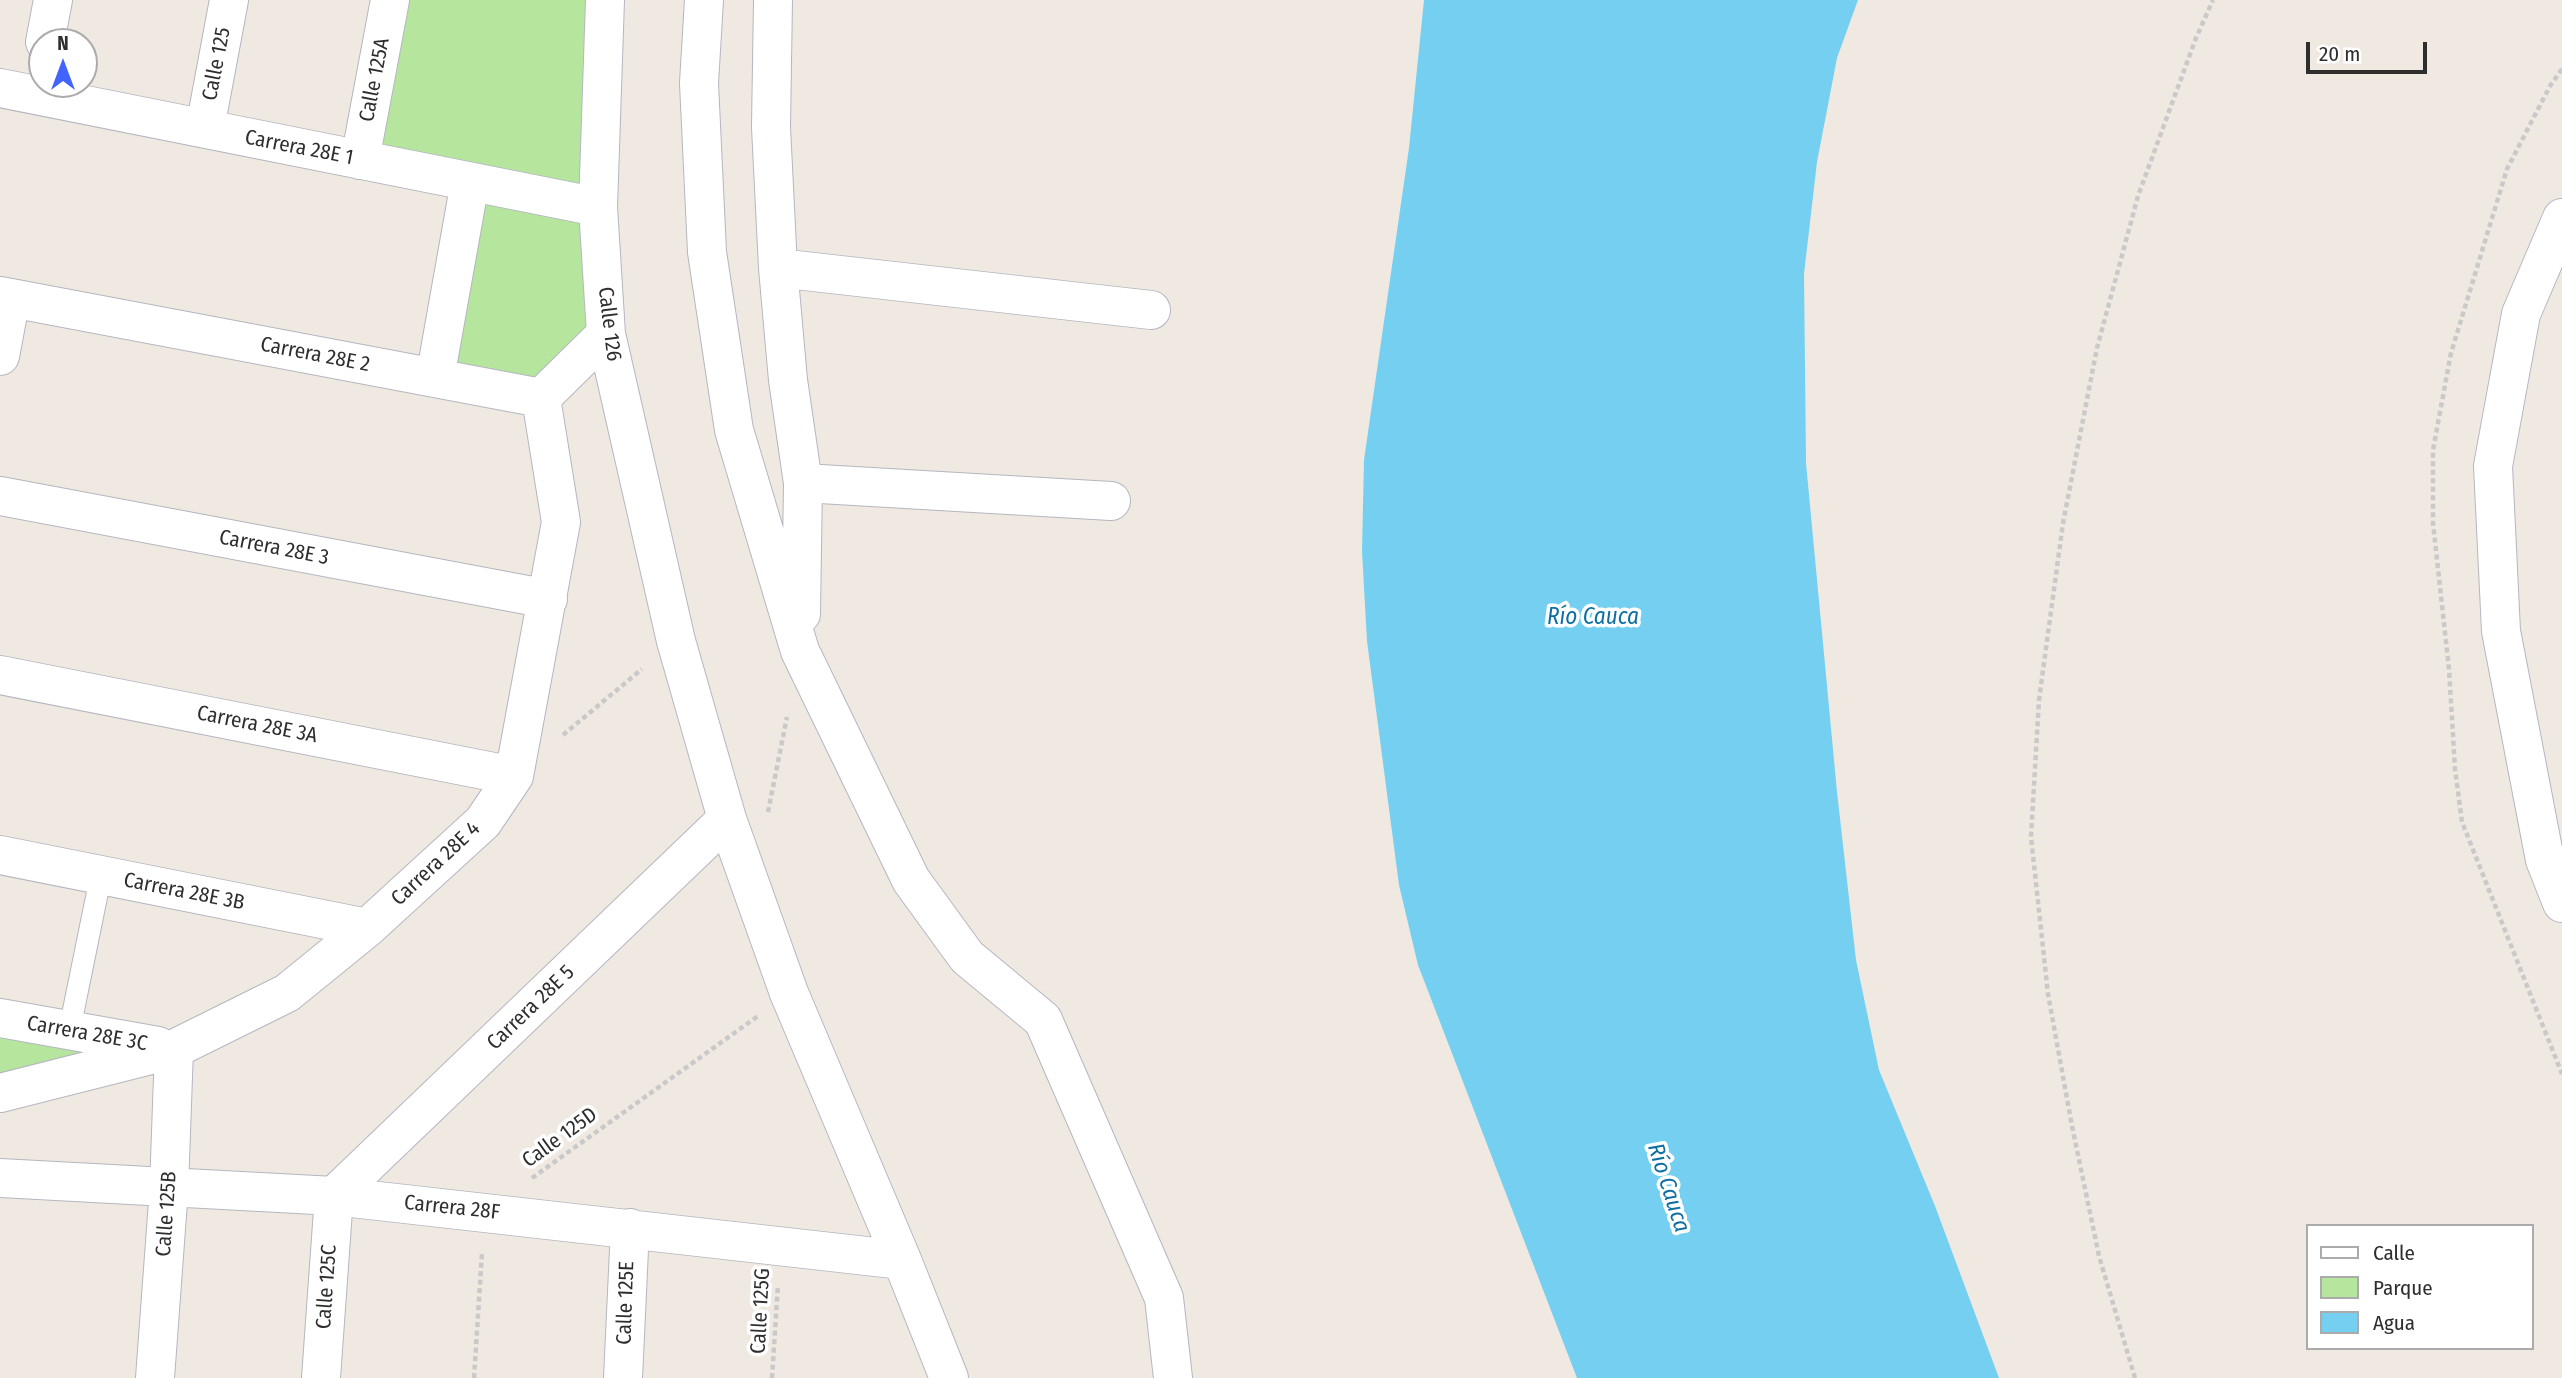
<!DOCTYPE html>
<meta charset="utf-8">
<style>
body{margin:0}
#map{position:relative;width:2562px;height:1378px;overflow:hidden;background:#efe9e1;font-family:"Fira Sans Condensed",sans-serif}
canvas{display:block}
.legend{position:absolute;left:2306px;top:1224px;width:228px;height:126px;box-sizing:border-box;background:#fff;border:2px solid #ababab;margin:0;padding:9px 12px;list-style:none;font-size:21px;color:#2e2e2e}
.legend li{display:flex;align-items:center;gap:14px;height:35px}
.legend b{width:35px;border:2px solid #ababab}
.north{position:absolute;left:28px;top:28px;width:70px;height:70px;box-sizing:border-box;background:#fff;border:2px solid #ababab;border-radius:50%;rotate:0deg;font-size:19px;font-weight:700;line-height:28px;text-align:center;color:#2e2e2e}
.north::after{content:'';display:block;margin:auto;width:24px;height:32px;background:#4264fb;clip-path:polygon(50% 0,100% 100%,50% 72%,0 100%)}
.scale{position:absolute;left:2306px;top:42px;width:121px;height:32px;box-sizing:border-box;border:4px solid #2e2e2e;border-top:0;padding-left:9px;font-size:21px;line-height:24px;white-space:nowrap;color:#2e2e2e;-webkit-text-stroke:5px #fff;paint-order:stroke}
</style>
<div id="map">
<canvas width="2562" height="1378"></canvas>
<ul class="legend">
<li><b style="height:9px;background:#fff"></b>Calle</li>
<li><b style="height:19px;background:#b6e59e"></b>Parque</li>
<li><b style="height:19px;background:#75cff0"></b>Agua</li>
</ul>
<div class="north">N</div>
<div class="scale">20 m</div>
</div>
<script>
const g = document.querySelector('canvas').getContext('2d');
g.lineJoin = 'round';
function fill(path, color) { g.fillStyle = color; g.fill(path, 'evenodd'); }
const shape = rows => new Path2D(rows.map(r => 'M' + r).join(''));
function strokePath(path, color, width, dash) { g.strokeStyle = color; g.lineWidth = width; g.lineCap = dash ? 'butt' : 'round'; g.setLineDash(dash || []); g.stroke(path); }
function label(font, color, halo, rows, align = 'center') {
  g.font = font + ' "Fira Sans Condensed",sans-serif'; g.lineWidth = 7; g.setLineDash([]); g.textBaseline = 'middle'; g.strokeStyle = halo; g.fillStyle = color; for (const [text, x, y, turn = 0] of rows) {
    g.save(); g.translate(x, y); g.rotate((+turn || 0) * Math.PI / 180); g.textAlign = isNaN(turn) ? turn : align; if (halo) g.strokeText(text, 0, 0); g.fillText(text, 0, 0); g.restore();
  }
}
const green = shape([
 [390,0,605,0,606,334,541,398,435,378,469,182,360,160],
 [0,1018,174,1049,0,1093]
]);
const water = shape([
 [1424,0,1858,0,1837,58,1817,162,1804,274,1806,463,1837,792,1856,960,1879,1070,1935,1206,1999,1378,1577,1378,1418,965,1399,885,1367,641,1362,551,1364,460,1409,148]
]);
const path = shape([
 [2562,69,2550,86,2507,169,2451,353,2433,450,2433,523,2449,669,2455,769,2462,822,2562,1074],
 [563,735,642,669],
 [768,812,787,717],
 [532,1178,758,1016],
 [474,1378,482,1253],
 [772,1378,778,1285],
 [2135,1378,2099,1256,2072,1126,2048,994,2031,837,2039,700,2063,523,2097,348,2138,196,2196,38,2213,0]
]);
const lane = shape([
 [69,1032,101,875]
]);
const street = shape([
 [605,0,598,207,606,334,676,641,727,819,789,993,902,1260,949,1378],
 [704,0,699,83,707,252,734,430,800,651,911,880,967,957,1043,1020,1164,1298,1173,1378],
 [773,0,771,127,778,268,788,380,803,483,801,614],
 [45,42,53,0],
 [0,88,598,207],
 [205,128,229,0],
 [360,160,390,0],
 [2562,218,2521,314,2493,466,2501,631,2545,860,2562,903],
 [778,268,1151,310],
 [0,296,541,398],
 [0,356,11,298],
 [435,378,470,182],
 [541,398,606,334],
 [803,483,1111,501],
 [0,496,548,599],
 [0,675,514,776],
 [0,855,367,928],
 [0,1018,158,1046],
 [0,1093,174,1049,287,993,367,928,483,822,514,776,561,522,541,398],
 [0,1178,334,1196,902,1260],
 [155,1378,169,1188,174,1049],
 [321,1378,334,1196,727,819],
 [623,1378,630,1228]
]);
const streetNames = [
 ["Calle 125",217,64,-79],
 ["Calle 125A",375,80,-79],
 ["Carrera 28E 1",299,148,11],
 ["Calle 126",609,324,83],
 ["Carrera 28E 2",315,355,11],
 ["Carrera 28E 3",274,548,11],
 ["Carrera 28E 3A",257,725,11],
 ["Carrera 28E 4",436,864,-43],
 ["Carrera 28E 3B",184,892,11],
 ["Carrera 28E 5",531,1008,-44],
 ["Carrera 28E 3C",87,1034,10],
 ["Calle 125D",560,1138,-36],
 ["Carrera 28F",452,1208,6],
 ["Calle 125B",167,1214,-86],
 ["Calle 125C",327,1287,-86],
 ["Calle 125E",626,1303,-88],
 ["Calle 125G",761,1311,-87]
];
const waterNames = [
 ["Río Cauca",1593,618],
 ["Río Cauca",1668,1188,72]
];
fill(green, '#b6e59e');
fill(water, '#75cff0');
strokePath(lane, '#b4b7c1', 23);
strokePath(street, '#b4b7c1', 40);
strokePath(path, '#c9c9c9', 4.5, [5, 3.5]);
strokePath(lane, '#fff', 21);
strokePath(street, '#fff', 38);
label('21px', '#2e2e2e', '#fff', streetNames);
label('italic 23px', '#0d6fa3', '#fff', waterNames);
</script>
